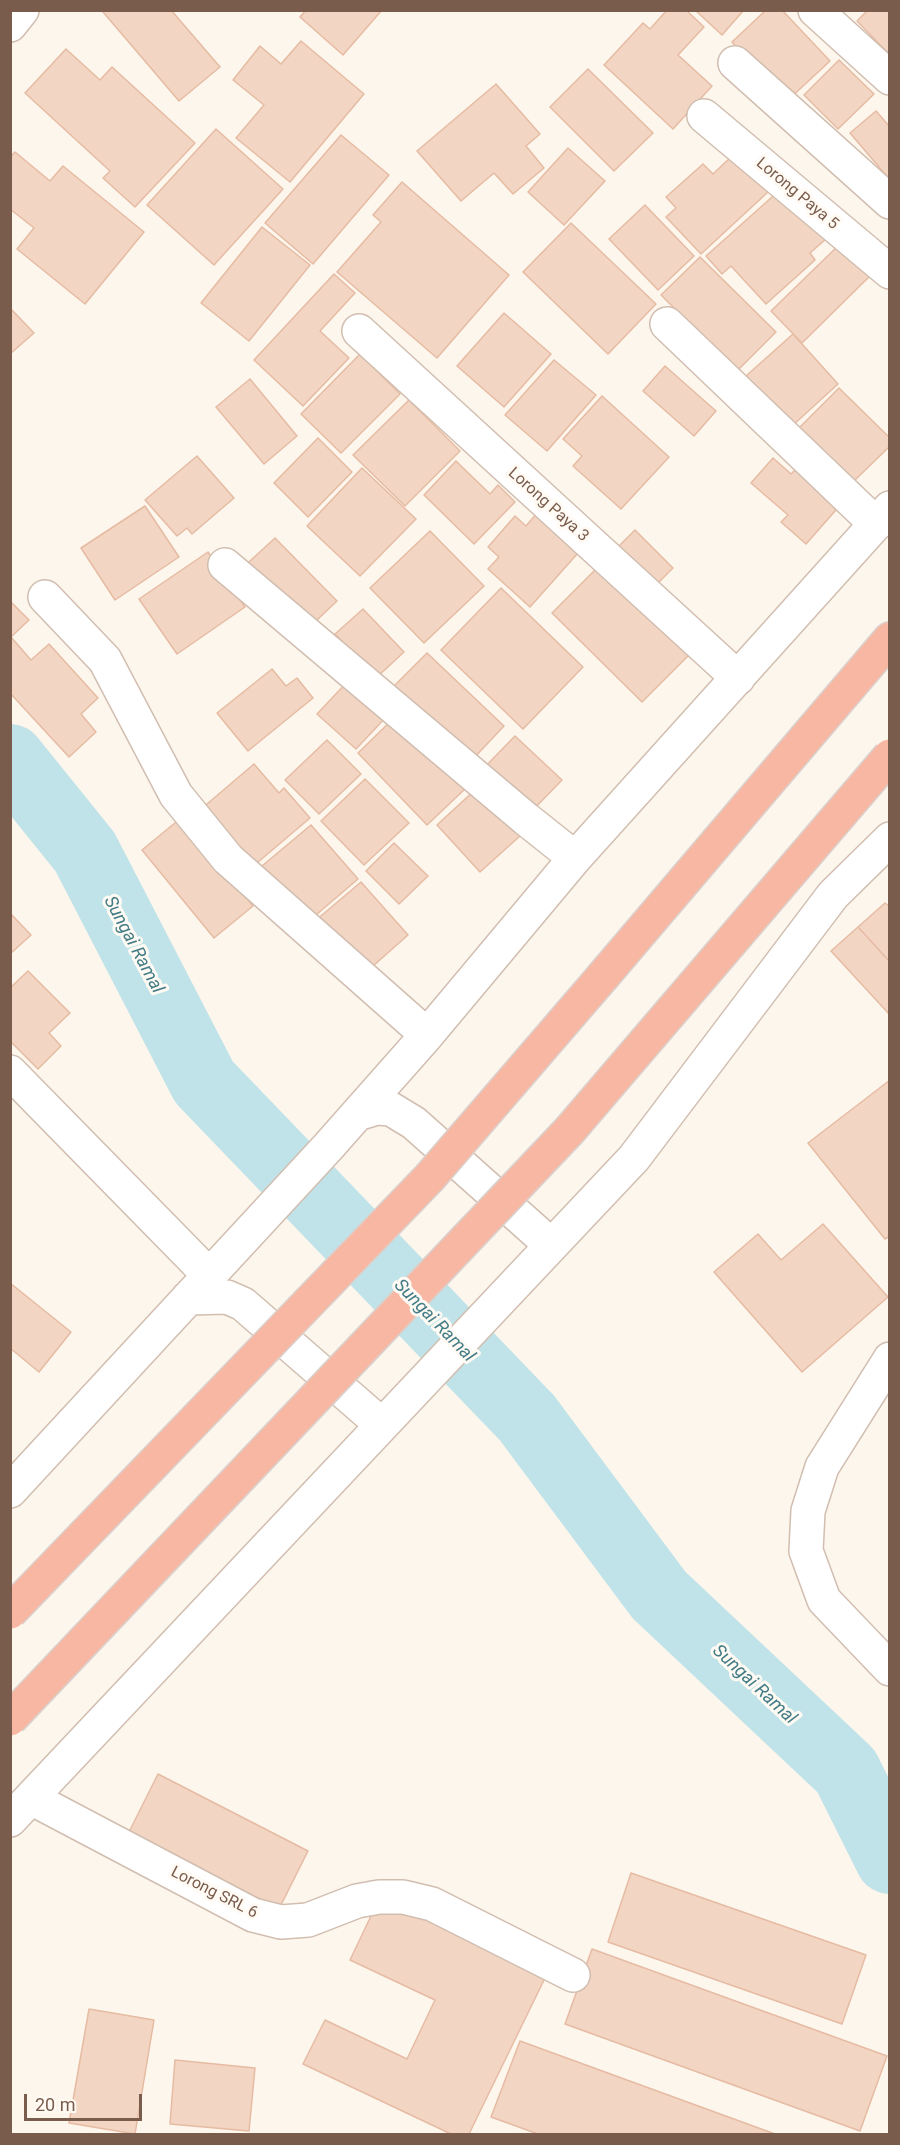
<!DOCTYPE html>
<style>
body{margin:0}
#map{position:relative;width:900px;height:2145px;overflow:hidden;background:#fdf6ec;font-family:Roboto,sans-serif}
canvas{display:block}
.frame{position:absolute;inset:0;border:12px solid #7a5c4d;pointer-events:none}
.scale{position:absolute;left:24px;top:2094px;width:118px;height:27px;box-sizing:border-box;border:3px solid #7a5c4d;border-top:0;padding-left:8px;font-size:18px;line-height:21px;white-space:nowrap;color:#7a5c4d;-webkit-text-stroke:4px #fffaf3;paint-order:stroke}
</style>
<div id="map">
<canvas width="900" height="2145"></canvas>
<div class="frame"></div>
<div class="scale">20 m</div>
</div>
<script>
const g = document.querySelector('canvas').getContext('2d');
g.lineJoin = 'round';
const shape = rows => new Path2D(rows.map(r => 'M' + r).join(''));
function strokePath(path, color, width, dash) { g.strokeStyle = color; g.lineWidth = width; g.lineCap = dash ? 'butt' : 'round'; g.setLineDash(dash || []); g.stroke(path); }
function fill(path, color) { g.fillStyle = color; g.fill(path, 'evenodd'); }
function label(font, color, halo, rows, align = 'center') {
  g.font = font + ' Roboto,sans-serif'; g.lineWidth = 6; g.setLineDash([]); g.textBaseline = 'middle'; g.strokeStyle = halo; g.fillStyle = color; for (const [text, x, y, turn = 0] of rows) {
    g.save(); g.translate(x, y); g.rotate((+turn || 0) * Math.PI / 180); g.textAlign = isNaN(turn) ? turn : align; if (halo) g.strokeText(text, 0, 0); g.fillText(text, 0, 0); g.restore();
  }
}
const river = shape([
 [10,759,85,852,204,1082,527,1418,659,1595,846,1771,890,1859]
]);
const building = shape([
 [104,10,171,10,220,67,179,101,103,12,104,10],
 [306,10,382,10,343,55,300,17,306,10],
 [667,10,686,10,704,27,678,55,712,86,673,129,604,65,643,23,650,29,667,10],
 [695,10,744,10,722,35,695,10],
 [766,10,782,10,830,61,787,101,732,42,766,10],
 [868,10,890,10,890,55,857,21,868,10],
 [301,41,364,94,290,182,236,138,264,105,233,80,260,46,281,64,301,41],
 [66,49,100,80,112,67,195,143,135,207,103,178,110,171,25,93,66,49],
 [839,60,874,94,838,129,804,95,839,60],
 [588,69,653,133,614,171,550,107,588,69],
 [496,84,540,134,526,146,544,168,513,194,494,173,461,201,417,151,496,84],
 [876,111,890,127,890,180,850,133,876,111],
 [216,129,283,189,214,265,147,205,216,129],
 [341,135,389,175,313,264,265,223,341,135],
 [568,148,605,181,564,225,528,192,568,148],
 [15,152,50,181,63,166,144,232,85,304,17,249,34,228,10,209,10,157,15,152],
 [733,155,768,192,701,254,666,217,676,208,666,197,703,164,713,174,733,155],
 [402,182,509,275,437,358,337,272,381,222,373,215,402,182],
 [781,189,826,239,810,253,815,260,766,304,731,266,722,274,706,256,781,189],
 [645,205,694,256,658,290,609,239,645,205],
 [571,223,656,304,608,354,523,272,571,223],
 [262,227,310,265,249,341,201,303,262,227],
 [841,243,872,274,802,343,771,311,841,243],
 [700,257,776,332,731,377,716,350,661,295,700,257],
 [334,274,355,293,320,331,349,358,303,406,254,360,334,274],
 [10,308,34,333,10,354,10,308],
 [504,313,551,354,504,407,457,366,504,313],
 [793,334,838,384,792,426,746,376,793,334],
 [360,354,400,394,341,453,301,414,360,354],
 [554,360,596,395,547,451,505,415,554,360],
 [665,366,716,411,694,436,643,391,665,366],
 [250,379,297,436,264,464,216,407,250,379],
 [839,388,890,438,890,446,853,482,799,428,839,388],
 [602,396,669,457,621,509,573,466,582,456,563,439,602,396],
 [409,400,460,451,405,506,353,455,409,400],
 [318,438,352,472,308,517,274,483,318,438],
 [197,456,234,498,192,534,187,528,177,536,145,500,197,456],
 [773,458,791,474,800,465,843,502,806,544,781,522,788,515,751,483,773,458],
 [456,461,490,494,498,485,515,502,474,544,424,495,456,461],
 [362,468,416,519,360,576,307,526,362,468],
 [145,506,179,557,115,600,81,548,145,506],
 [543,506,586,544,530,607,488,569,499,557,488,547,515,516,526,526,543,506],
 [635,530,673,568,651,590,691,653,642,702,552,613,635,530],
 [430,531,484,586,424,643,370,588,430,531],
 [275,538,337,601,299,637,237,573,275,538],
 [208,552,245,607,177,654,139,599,208,552],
 [501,588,583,667,523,729,441,650,501,588],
 [10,601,29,620,11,637,31,660,49,644,98,698,81,714,96,732,69,757,10,693,10,601],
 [363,609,404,652,376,678,335,634,363,609],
 [427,653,504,726,471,761,394,686,427,653],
 [272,669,286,686,297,678,313,698,248,751,217,713,272,669],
 [349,680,388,715,356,749,317,714,349,680],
 [395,717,465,789,427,825,358,753,395,717],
 [515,736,562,780,527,816,480,772,515,736],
 [327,740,361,774,319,814,285,780,327,740],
 [254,764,279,793,284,788,310,818,251,868,200,810,254,764],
 [365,779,409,823,364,865,321,821,365,779],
 [476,789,520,836,480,872,437,825,476,789],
 [181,818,253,906,214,938,142,850,181,818],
 [311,825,358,879,303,926,256,871,311,825],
 [394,843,428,876,399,904,366,871,394,843],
 [361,882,408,935,364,974,308,927,361,882],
 [885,903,890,907,890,962,858,927,885,903],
 [10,913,31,935,10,954,10,913],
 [858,927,890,962,890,1015,831,951,858,927],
 [28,971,70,1013,49,1033,61,1046,38,1069,10,1041,10,988,28,971],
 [890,1080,890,1236,885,1239,808,1143,890,1080],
 [823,1224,888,1297,802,1372,714,1272,758,1234,781,1260,823,1224],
 [10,1283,71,1332,39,1372,10,1348,10,1283],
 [158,1774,308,1851,279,1909,129,1832,158,1774],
 [631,1873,866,1955,842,2024,608,1942,631,1873],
 [380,1897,546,1976,469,2134,451,2134,303,2064,325,2020,407,2059,435,2000,350,1960,380,1897],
 [592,1949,887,2056,860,2131,565,2024,592,1949],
 [89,2009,154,2020,135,2134,69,2123,89,2009],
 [520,2041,775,2134,538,2134,491,2117,520,2041],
 [175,2060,255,2068,249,2131,170,2124,175,2060]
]);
const minor = shape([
 [815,10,890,78],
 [10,25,22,10],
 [735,63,890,202],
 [704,116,890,272],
 [667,324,876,524],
 [359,331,738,678],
 [225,565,526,819,575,858],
 [45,597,105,660,176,795,228,859,427,1035],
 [10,1072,209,1275],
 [357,1114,377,1108,391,1109,414,1123,551,1245],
 [188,1298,227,1297,243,1304,382,1425],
 [890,1359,822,1467,808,1511,806,1551,824,1600,890,1669],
 [10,1491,328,1147,427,1035,575,858,890,508],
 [31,1798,253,1915,281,1922,308,1920,357,1901,379,1897,403,1897,432,1904,573,1975],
 [10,1820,634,1158,833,895,890,839]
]);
const highway = shape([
 [604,975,890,639]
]);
const highwayBridge = shape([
 [10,1612,430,1177,604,975],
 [10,1719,569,1131,890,756]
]);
const streetNames = [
 ["Lorong Paya 5",797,194,40],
 ["Lorong Paya 3",548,505,42],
 ["Lorong SRL 6",214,1893,27]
];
const waterNames = [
 ["Sungai Ramal",133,945,62],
 ["Sungai Ramal",434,1321,46],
 ["Sungai Ramal",754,1685,43]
];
strokePath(river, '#bfe3e8', 70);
fill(building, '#f3d5c3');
strokePath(building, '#e6bba3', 1.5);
strokePath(minor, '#d1beb0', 36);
strokePath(highway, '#dad1cd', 36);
strokePath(minor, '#fff', 33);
strokePath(highway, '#f7b7a3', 33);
strokePath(highwayBridge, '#dad1cd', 36, []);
strokePath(highwayBridge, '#f7b7a3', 33);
label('16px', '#7a5c4d', '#fffaf3', streetNames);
label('italic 18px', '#437c86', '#fffaf3', waterNames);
</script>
